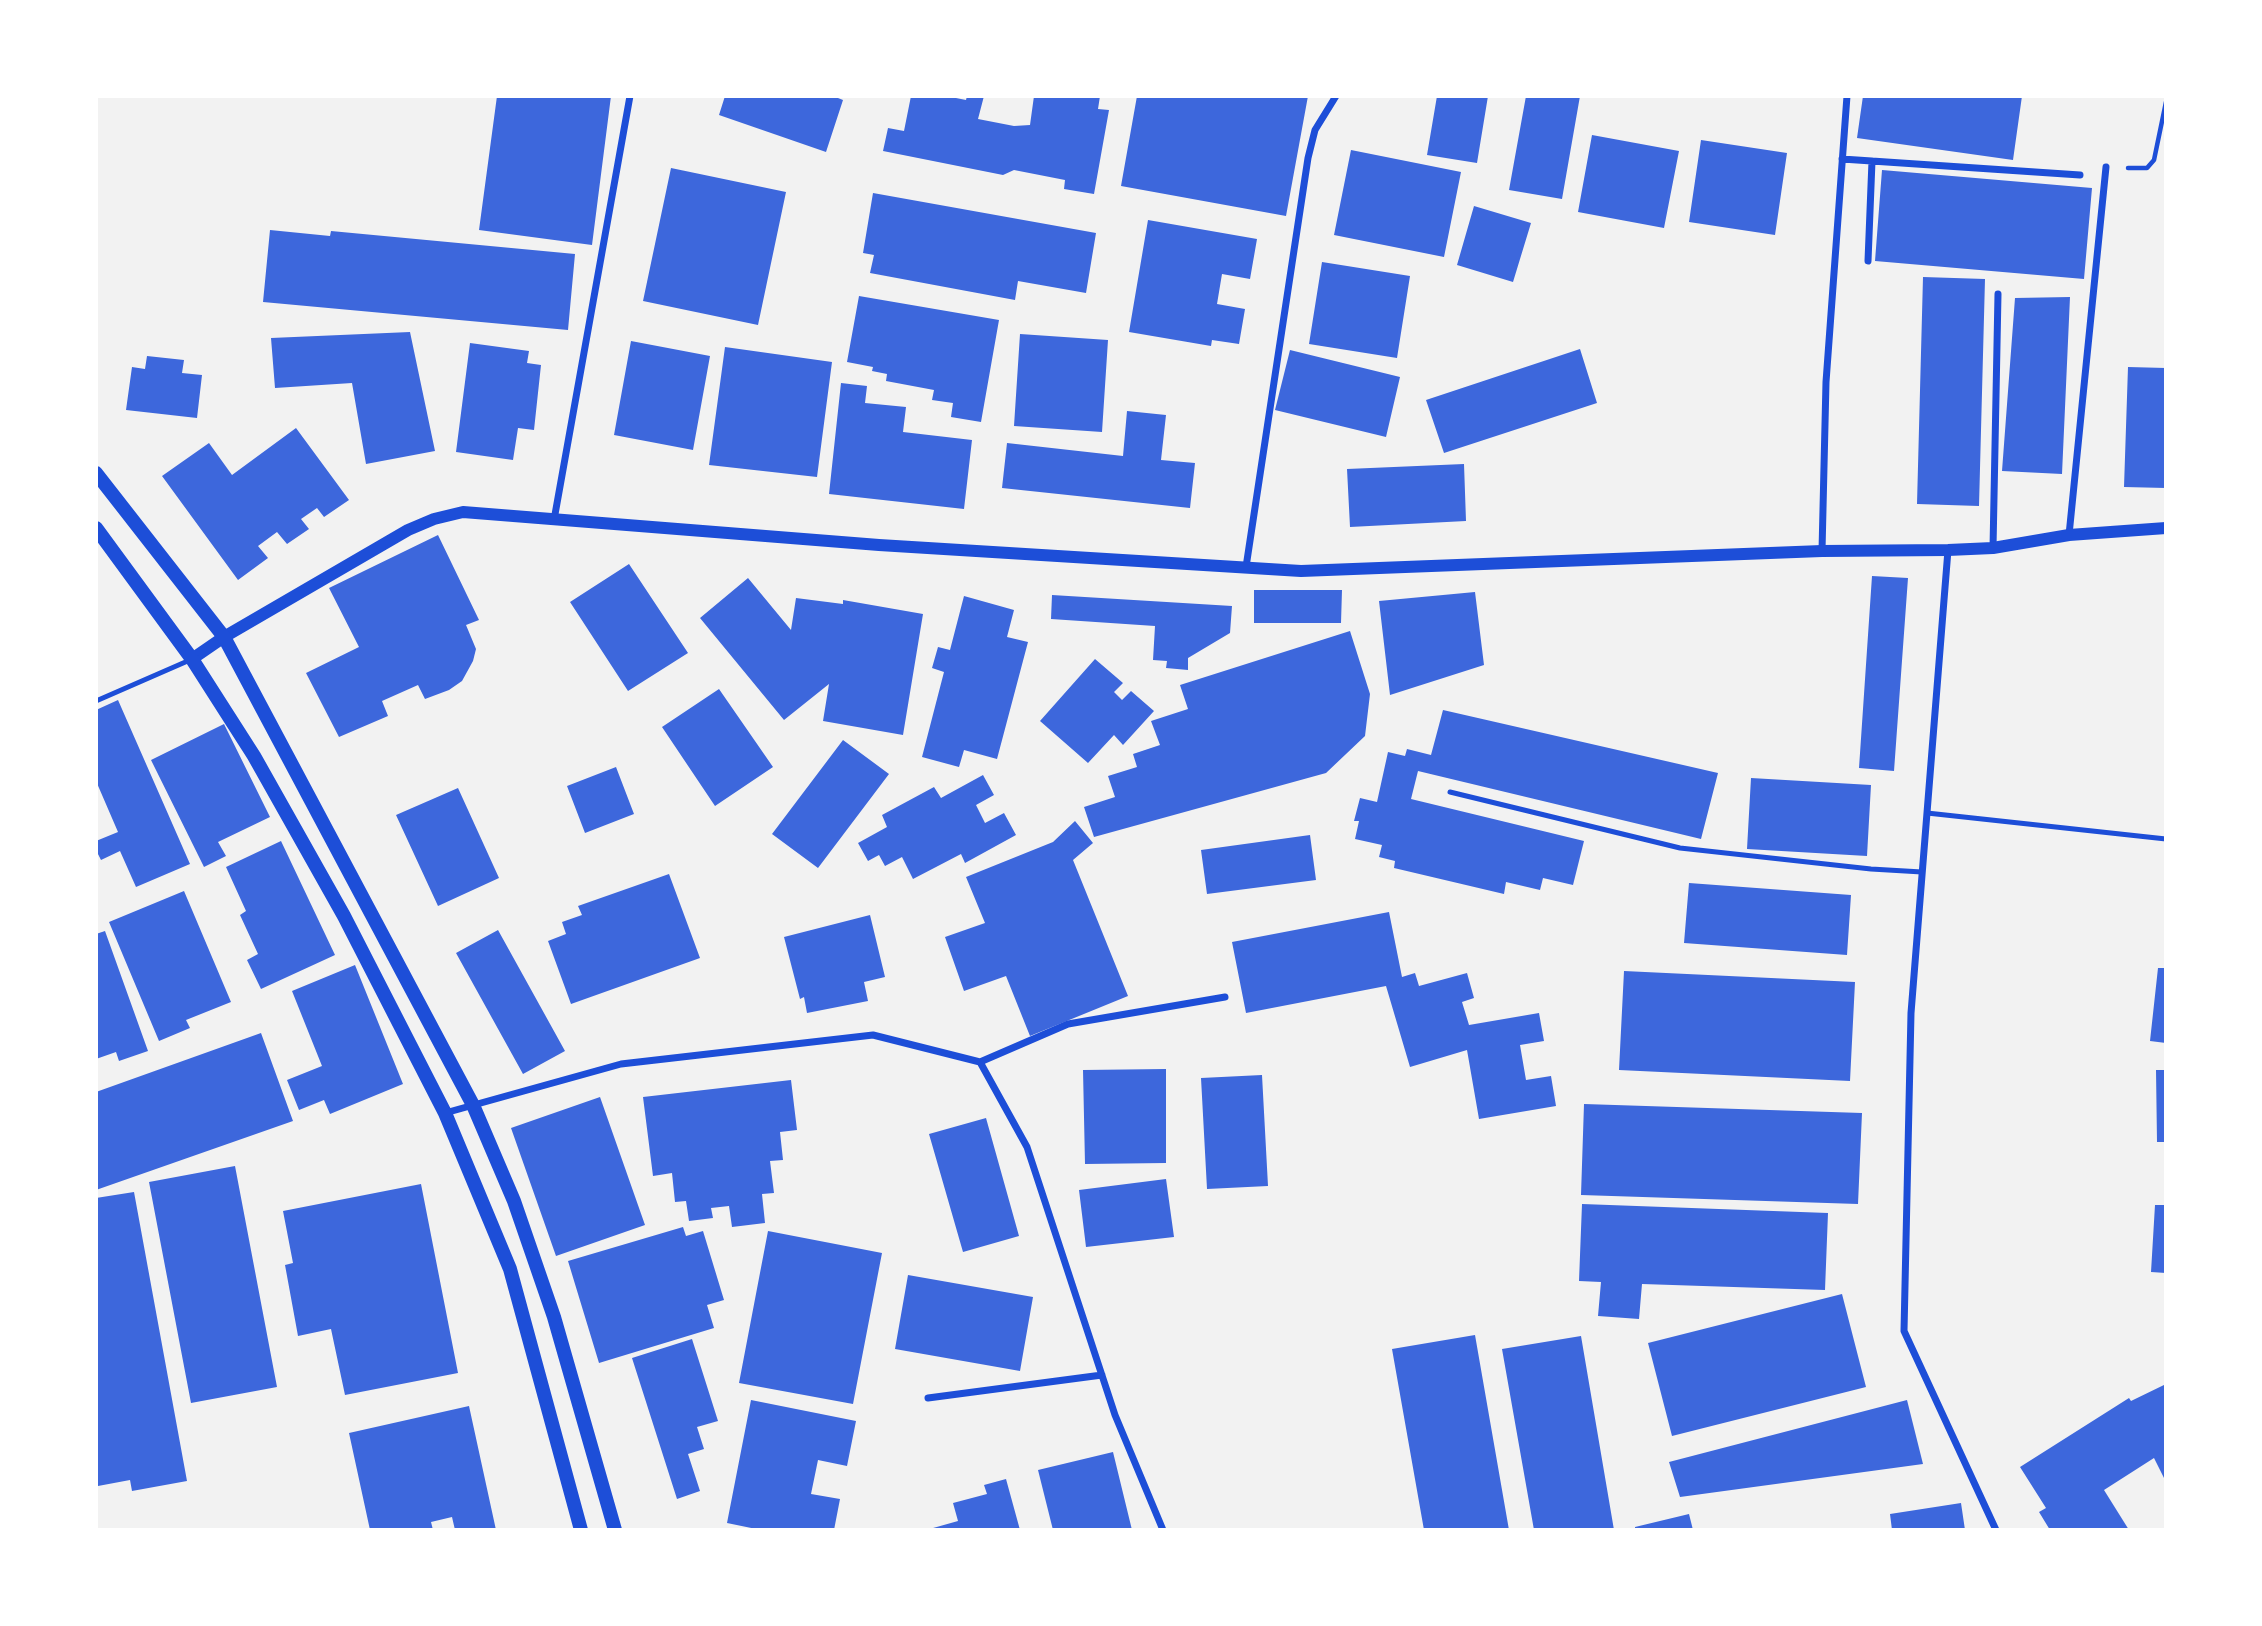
<!DOCTYPE html>
<style>
body{margin:0}
#map{position:relative;width:2262px;height:1626px;overflow:hidden;background:#f2f2f2;font-family:"Sofia Sans Condensed",sans-serif}
canvas{display:block}
.frame{position:absolute;inset:0;border:98px solid #fff;pointer-events:none}
</style>
<div id="map">
<canvas width="2262" height="1626"></canvas>
<div class="frame"></div>
</div>
<script>
const g = document.querySelector('canvas').getContext('2d');
g.lineJoin = 'round';
function fill(path, color) { g.fillStyle = color; g.fill(path, 'evenodd'); }
const shape = rows => new Path2D(rows.map(r => 'M' + r).join(''));
function strokePath(path, color, width, dash) { g.strokeStyle = color; g.lineWidth = width; g.lineCap = dash ? 'butt' : 'round'; g.setLineDash(dash || []); g.stroke(path); }
const building = shape([
 [497,96,611,96,592,245,479,230],
 [725,96,833,96,843,100,826,152,719,115],
 [911,96,946,96,966,100,967,96,984,96,978,119,1014,126,1030,125,1034,96,1100,96,1098,109,1109,110,1094,194,1064,189,1065,180,1014,170,1003,175,883,151,888,128,904,131],
 [1137,96,1308,96,1286,216,1121,186],
 [1437,96,1488,96,1477,163,1427,155],
 [1526,96,1580,96,1562,199,1509,190],
 [1863,96,2022,96,2013,160,1857,138],
 [1592,135,1679,151,1664,228,1578,212],
 [1701,140,1787,153,1775,235,1689,222],
 [1351,150,1461,172,1444,257,1334,235],
 [671,168,786,192,758,325,643,301],
 [1882,170,2092,188,2084,279,1875,261],
 [873,193,1096,233,1086,293,1018,281,1015,300,870,273,874,255,863,253],
 [1474,206,1531,223,1513,282,1457,265],
 [1148,220,1257,239,1250,279,1222,274,1217,304,1245,309,1239,344,1212,340,1211,346,1129,332],
 [270,230,330,236,331,231,575,254,568,330,263,302],
 [1322,262,1410,276,1397,358,1309,344],
 [1923,277,1985,279,1979,506,1917,504],
 [859,296,999,320,981,422,951,417,953,403,932,400,934,390,886,381,887,374,872,371,873,367,847,362],
 [2070,297,2062,474,2002,471,2015,298],
 [410,332,435,451,366,464,352,383,275,388,271,338],
 [1020,334,1108,340,1102,432,1014,426],
 [631,341,710,356,693,450,614,435],
 [470,343,529,351,527,363,541,365,534,430,518,428,513,460,456,452],
 [725,347,832,362,817,477,709,465],
 [1580,349,1597,403,1444,453,1426,400],
 [1290,350,1400,377,1386,437,1275,410],
 [147,356,184,360,182,373,202,375,197,418,126,410,132,367,145,369],
 [2128,367,2166,368,2166,488,2124,487],
 [841,383,867,386,865,403,906,407,903,432,972,440,964,509,829,494],
 [1127,411,1166,415,1161,460,1195,463,1190,508,1002,488,1007,443,1123,456],
 [296,428,349,500,324,517,317,508,301,519,309,529,287,544,277,532,258,546,268,558,238,580,162,476,209,443,232,475],
 [1464,464,1466,521,1350,527,1347,469],
 [438,535,479,620,466,625,476,649,473,661,462,681,449,690,425,699,418,685,382,701,388,716,339,737,306,673,359,647,329,588],
 [629,564,688,653,628,691,570,602],
 [1872,576,1908,578,1894,771,1859,768],
 [748,578,791,630,796,598,843,604,843,600,923,614,903,735,823,721,829,684,784,720,700,618],
 [1254,590,1342,590,1341,623,1254,623],
 [1475,592,1484,665,1390,695,1379,601],
 [1052,595,1232,606,1230,633,1188,658,1188,670,1166,668,1167,661,1153,660,1155,626,1051,619],
 [964,596,1014,610,1007,637,1028,642,997,759,964,750,959,767,922,757,944,672,932,668,938,647,950,650],
 [1350,631,1370,694,1365,736,1326,773,1094,837,1084,807,1115,797,1108,776,1137,767,1133,754,1160,745,1151,721,1188,709,1180,685],
 [1095,659,1123,683,1114,692,1122,700,1131,691,1154,711,1123,745,1114,735,1088,763,1040,721],
 [719,689,773,767,715,806,662,727],
 [118,700,190,864,136,887,120,851,101,860,96,850,96,841,118,832,96,781,96,710],
 [1443,710,1718,773,1701,839,1418,771,1411,799,1584,841,1573,885,1543,878,1540,890,1506,882,1504,894,1394,868,1395,861,1379,857,1382,845,1355,839,1359,821,1354,821,1360,798,1377,802,1388,752,1405,756,1407,749,1431,755],
 [224,724,270,817,218,842,226,856,204,867,151,760],
 [843,740,889,774,818,868,772,834],
 [616,767,634,814,585,833,567,786],
 [983,775,994,795,976,805,985,823,1004,813,1016,835,965,863,961,854,913,879,902,857,885,866,879,855,868,861,858,843,887,827,882,815,934,787,941,798],
 [1751,778,1871,785,1867,856,1747,849],
 [458,788,499,878,438,906,396,815],
 [1075,821,1093,843,1073,860,1128,996,1030,1036,1006,976,964,991,945,937,985,923,966,877,1053,842],
 [1310,835,1316,880,1207,894,1201,850],
 [281,841,335,955,261,989,247,960,258,954,240,915,246,911,226,867],
 [669,874,700,958,571,1004,548,941,566,934,562,922,582,915,578,906],
 [1689,883,1851,895,1847,955,1684,943],
 [184,891,231,1002,186,1020,190,1028,159,1041,109,922],
 [1389,912,1402,977,1415,973,1419,986,1467,973,1474,998,1462,1002,1469,1025,1539,1013,1544,1041,1520,1045,1526,1080,1551,1076,1556,1106,1479,1119,1467,1050,1410,1067,1386,986,1246,1013,1232,942],
 [870,915,885,977,864,982,868,1001,807,1013,804,997,800,999,784,937],
 [498,930,565,1051,523,1074,456,953],
 [105,931,148,1051,119,1061,116,1052,96,1059,96,934],
 [355,965,403,1084,330,1114,324,1100,299,1110,287,1080,322,1066,292,991],
 [2158,968,2166,968,2166,1043,2150,1041],
 [1624,971,1855,982,1850,1081,1619,1070],
 [261,1033,293,1121,96,1190,96,1092],
 [1166,1069,1166,1163,1085,1164,1083,1070],
 [2156,1070,2166,1070,2166,1142,2157,1142],
 [1262,1075,1268,1186,1207,1189,1201,1078],
 [791,1080,797,1130,780,1132,783,1160,770,1161,774,1193,762,1194,765,1223,732,1227,729,1206,711,1208,713,1218,689,1221,686,1201,675,1202,672,1173,653,1176,643,1097],
 [600,1097,645,1225,556,1256,511,1128],
 [1584,1104,1862,1113,1858,1204,1581,1195],
 [986,1118,1019,1236,963,1252,929,1134],
 [235,1166,277,1387,191,1403,149,1182],
 [1166,1179,1174,1237,1086,1247,1079,1190],
 [421,1184,458,1373,345,1395,331,1329,298,1336,285,1265,293,1263,283,1211],
 [134,1192,187,1481,132,1491,130,1480,98,1486,96,1474,96,1198],
 [1582,1204,1828,1213,1825,1290,1642,1284,1639,1319,1598,1316,1601,1282,1579,1281],
 [2155,1205,2166,1205,2166,1273,2151,1272],
 [683,1227,686,1236,703,1231,724,1300,707,1305,714,1328,599,1363,568,1261],
 [768,1231,882,1253,853,1404,739,1383],
 [908,1275,1033,1297,1020,1371,895,1349],
 [1842,1294,1866,1387,1672,1436,1648,1343],
 [1475,1335,1509,1530,1424,1530,1392,1349],
 [1581,1336,1614,1530,1534,1530,1502,1349],
 [692,1339,718,1421,697,1427,704,1449,688,1454,700,1491,677,1499,632,1358],
 [2166,1384,2166,1482,2154,1458,2104,1490,2129,1530,2050,1530,2039,1512,2046,1508,2020,1467,2129,1398,2131,1401],
 [751,1400,856,1421,847,1466,818,1460,811,1494,840,1499,834,1530,761,1530,727,1523],
 [1907,1400,1923,1464,1680,1497,1669,1462],
 [469,1406,496,1530,455,1530,452,1517,431,1522,433,1530,370,1530,349,1433],
 [1113,1452,1132,1530,1053,1530,1038,1470],
 [1006,1479,1020,1530,926,1530,958,1521,953,1503,987,1494,984,1485],
 [1961,1503,1965,1530,1892,1530,1890,1514],
 [1689,1514,1693,1530,1635,1530,1635,1527]
]);
const path = shape([
 [2128,168,2147,168,2154,160,2166,102]
]);
const service = shape([
 [96,701,190,660],
 [1450,792,1680,848,1871,869,1922,872],
 [1927,813,2166,839]
]);
const minor = shape([
 [1842,159,2080,175],
 [1868,261,1872,161],
 [554,520,630,96],
 [2069,535,2106,167],
 [1993,548,1998,294],
 [1948,550,1911,1013,1904,1331,1996,1530],
 [1822,551,1826,382,1847,96],
 [1246,567,1308,158,1315,130,1336,96],
 [980,1062,1068,1024,1225,997],
 [445,1113,621,1064,873,1035,980,1062,1027,1147,1115,1415,1163,1530],
 [928,1398,1102,1375]
]);
const tertiary = shape([
 [192,659,224,637,408,530,434,519,463,512,879,545,1301,571,1822,551,1948,550,1993,548,2069,535,2166,528]
]);
const secondary = shape([
 [96,473,224,637,473,1105,514,1201,554,1317,615,1530],
 [96,528,192,659,254,756,344,916,445,1113,510,1269,581,1530]
]);
fill(building, '#3d67dc');
strokePath(path, '#1d4ed8', 4.5);
strokePath(service, '#1d4ed8', 5);
strokePath(minor, '#1d4ed8', 7);
strokePath(tertiary, '#1d4ed8', 12);
strokePath(secondary, '#1d4ed8', 14);
</script>
